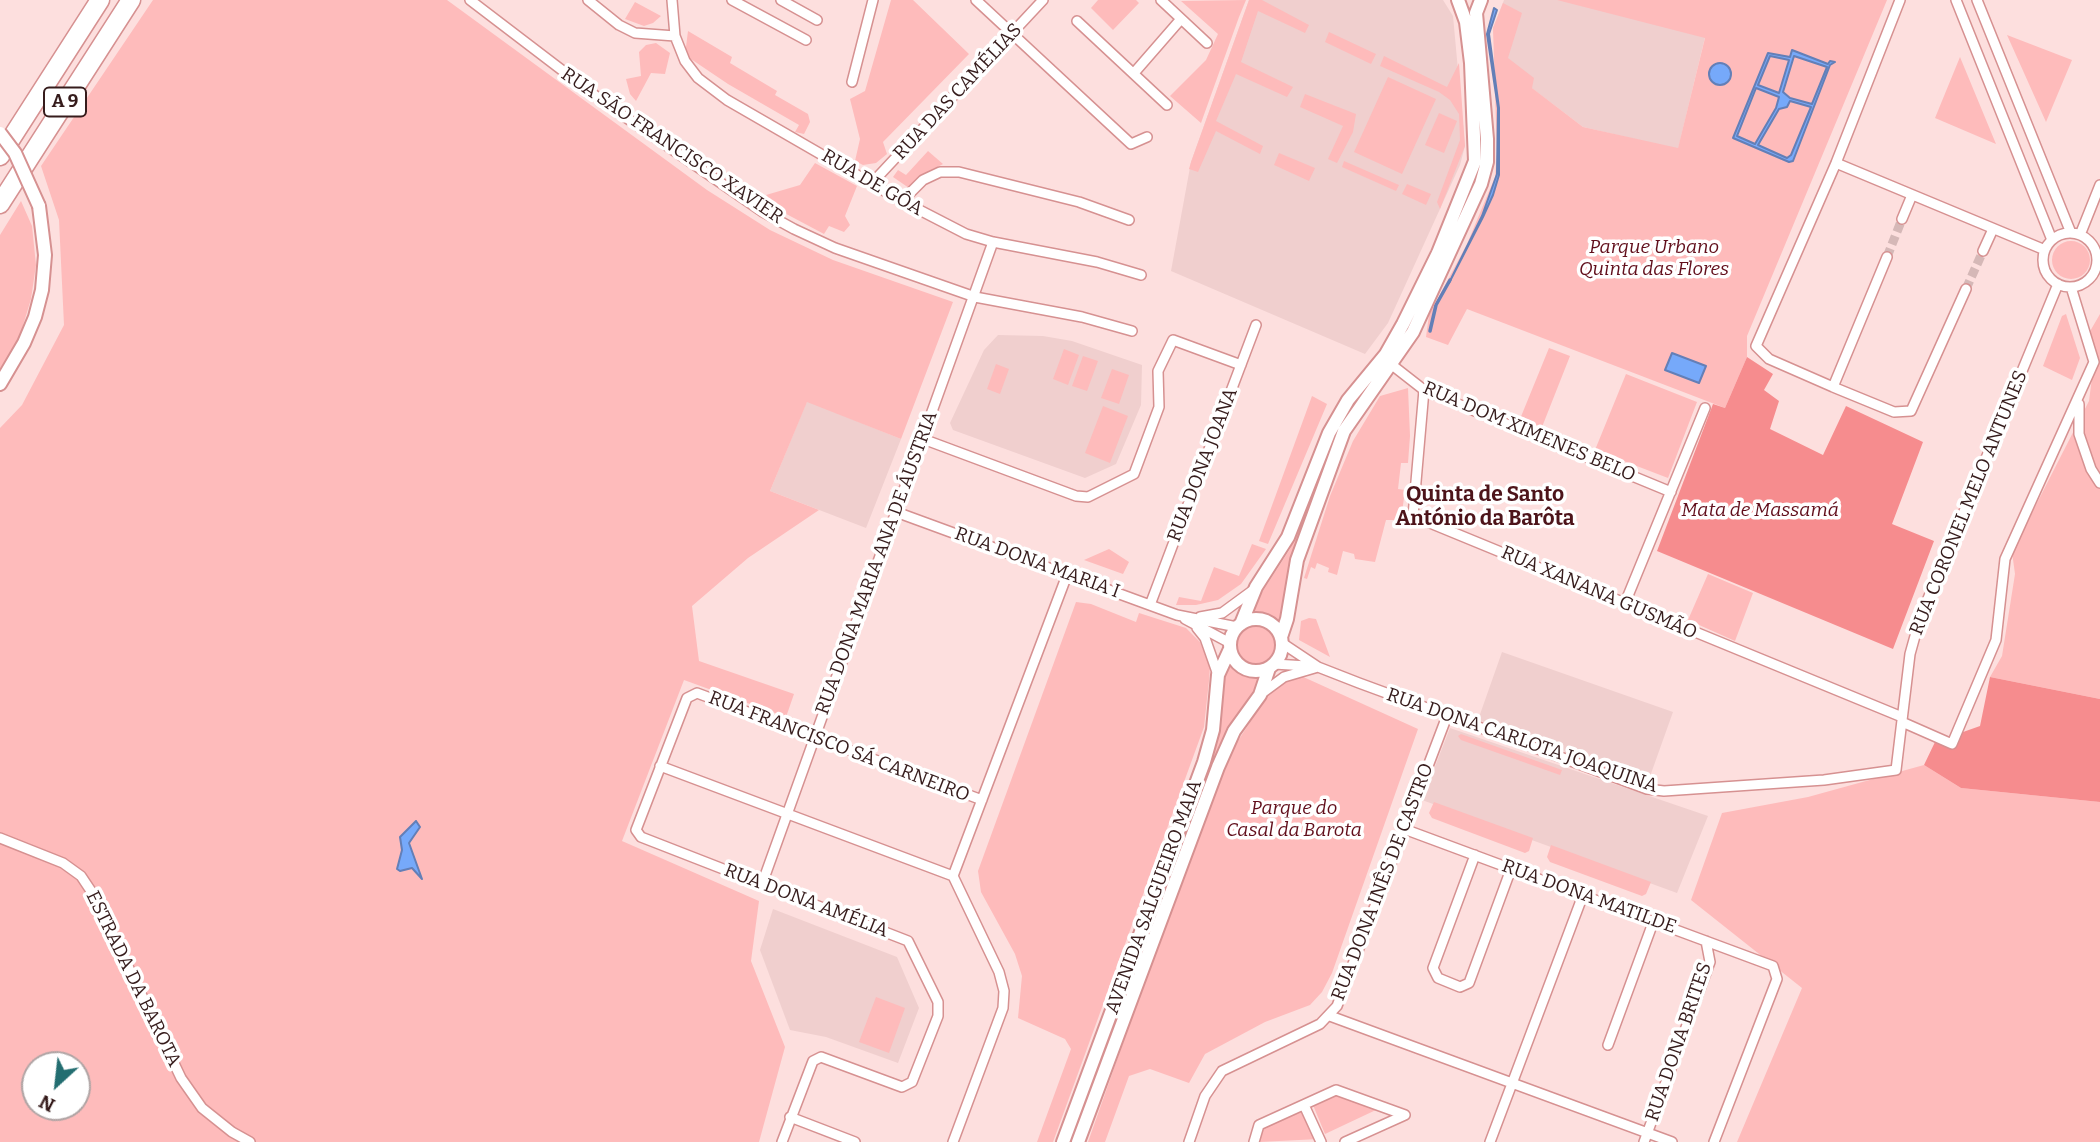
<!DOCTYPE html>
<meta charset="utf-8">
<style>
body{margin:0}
#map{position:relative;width:2100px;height:1142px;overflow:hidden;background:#fddfde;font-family:Bitter,serif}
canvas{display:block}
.north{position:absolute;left:21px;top:1051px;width:70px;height:70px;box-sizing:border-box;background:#fff;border:2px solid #afa4a4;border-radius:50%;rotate:207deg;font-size:19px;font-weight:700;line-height:28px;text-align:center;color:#361c1c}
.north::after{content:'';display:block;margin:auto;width:24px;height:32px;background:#236e71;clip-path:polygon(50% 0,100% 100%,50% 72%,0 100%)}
</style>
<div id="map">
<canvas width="2100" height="1142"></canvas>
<div class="north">N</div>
</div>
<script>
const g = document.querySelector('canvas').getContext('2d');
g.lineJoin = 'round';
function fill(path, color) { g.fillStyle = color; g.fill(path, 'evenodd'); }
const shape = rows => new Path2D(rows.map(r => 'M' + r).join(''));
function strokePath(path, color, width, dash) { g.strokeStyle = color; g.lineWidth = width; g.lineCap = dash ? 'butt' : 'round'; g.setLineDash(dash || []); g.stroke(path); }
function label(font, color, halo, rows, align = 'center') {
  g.font = font + ' Bitter,serif'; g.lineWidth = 7; g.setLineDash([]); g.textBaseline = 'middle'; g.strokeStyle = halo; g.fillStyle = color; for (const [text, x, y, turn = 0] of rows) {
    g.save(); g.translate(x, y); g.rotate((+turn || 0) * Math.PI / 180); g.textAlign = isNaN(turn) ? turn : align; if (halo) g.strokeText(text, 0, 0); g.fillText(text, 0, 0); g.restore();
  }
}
const built = shape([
 [1249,0,1443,0,1453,16,1465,146,1460,165,1388,323,1365,354,1171,271,1191,162],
 [1504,0,1714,0,1678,149,1583,127,1496,61,1493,28],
 [998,335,1043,336,1072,341,1142,365,1141,405,1116,464,1085,478,953,430,950,423,984,350],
 [807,401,901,439,866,528,770,491],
 [1502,652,1673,712,1648,782,1478,720],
 [1450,728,1708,816,1677,893,1422,800],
 [773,909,897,957,919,1008,898,1063,826,1037,790,1030,760,950]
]);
const green = shape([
 [153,0,447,0,707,190,770,230,833,260,953,302,901,439,807,402,770,491,819,510,748,558,692,606,699,661,794,694,786,717,684,680,622,841,759,901,751,961,785,1047,759,1142,0,1142,0,428,22,405,64,325,59,220,41,166],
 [35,1065,77,1065,77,1107,35,1107],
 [891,0,913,0,969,54,883,142,887,154,876,163,863,165,855,161,860,139,850,99,865,91],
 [1098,0,1136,0,1139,3,1113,30,1091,8],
 [1246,0,1239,17,1201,123,1170,96,1206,60,1218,34,1181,1],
 [1249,0,1262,0,1309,25,1305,33,1258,11,1241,62,1293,87,1287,97,1236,74,1216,121,1263,146,1260,154,1216,131,1198,172,1189,169,1191,162],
 [1557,0,1887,0,1747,336,1747,357,1725,408,1467,309,1448,345,1426,337,1429,315,1467,244,1495,177,1497,154,1493,28,1503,3,1522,13,1508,58,1534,78,1532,88,1583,127,1678,148,1705,38],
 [635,2,661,16,653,23,644,26,625,19],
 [688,31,732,57,730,63,777,91,775,95,808,114,810,122,804,134,795,132,799,125,728,84,685,55],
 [1329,32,1376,54,1371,64,1325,42],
 [2007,35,2072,60,2046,122],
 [656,43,670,53,665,74,651,73,636,101,630,94,626,79,641,76,639,52,646,45],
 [1384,56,1447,87,1459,63,1465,146,1440,209,1437,202,1460,140,1459,114,1450,100,1439,92,1380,66],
 [1960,57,1996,144,1935,118],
 [1388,77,1436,99,1402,174,1354,152],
 [1305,94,1356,114,1353,132,1337,163,1328,159,1343,126,1300,107],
 [1439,113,1457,121,1444,153,1425,145],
 [928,151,943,164,924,174,909,188,893,177,898,170,906,175],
 [1279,153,1315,168,1309,181,1274,165],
 [1344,161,1399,185,1396,191,1342,167],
 [815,163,857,186,845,216,850,225,844,232,829,226,824,234,775,208,766,195,800,185],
 [1407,184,1431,194,1426,205,1402,194],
 [21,201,32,226,36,265,31,299,18,342,0,373,0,235],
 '2052 260a19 19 0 1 1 38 0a19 19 0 1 1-38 0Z',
 [2066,314,2080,358,2072,380,2043,366,2062,316],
 [2100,314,2100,699,1990,677,2002,656,2015,574,2012,552,2089,401,2094,362,2089,333],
 [1549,348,1570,356,1542,427,1520,419],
 [1064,349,1079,355,1068,385,1053,379],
 [1083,356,1098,361,1087,391,1072,386],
 [996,364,1009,369,1000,394,987,389],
 [1112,369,1129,375,1119,404,1101,398],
 [1626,374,1697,402,1668,478,1595,450],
 [1408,388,1410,436,1408,463,1401,463,1398,489,1405,490,1401,520,1386,520,1375,562,1355,559,1354,554,1343,551,1337,575,1328,572,1329,568,1317,563,1315,569,1311,567,1307,579,1304,578,1330,496,1353,441,1380,396],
 [1312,396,1327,404,1268,544,1259,541],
 [1103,406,1128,416,1110,463,1085,453],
 [1299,526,1302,527,1293,550,1281,625,1268,616,1248,614,1290,549],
 [1252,544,1266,549,1241,584,1218,600,1196,605,1176,605,1179,597,1201,601,1214,567,1239,576],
 [1109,549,1129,562,1123,574,1084,560],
 [1708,574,1753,593,1735,641,1688,620],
 [1076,602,1091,604,1136,622,1139,613,1186,628,1200,642,1210,667,1209,681,1204,727,1053,1142,1037,1142,1071,1049,1065,1039,1018,1018,1022,976,1015,954,981,892,978,871],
 [1309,618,1316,619,1330,657,1299,640,1301,621],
 '1237 645a19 19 0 1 1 38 0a19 19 0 1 1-38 0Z',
 [1228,659,1246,675,1265,674,1237,715,1212,761],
 [1299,675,1418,729,1332,973,1322,992,1310,1005,1265,1022,1205,1054,1189,1083,1150,1069,1129,1076,1105,1142,1088,1142,1213,788,1228,756,1271,690],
 [1461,734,1562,770,1560,775,1461,740,1458,736],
 [1924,765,1961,788,2100,802,2100,1142,1737,1142,1802,988,1691,900,1722,813,1808,797],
 [1434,802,1533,838,1529,851,1525,853,1432,818,1429,813],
 [1551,845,1651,882,1646,894,1642,896,1550,862,1547,857],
 [876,997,905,1008,889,1053,859,1042],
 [1336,1096,1378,1109,1325,1134,1313,1105],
 [1305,1109,1319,1139,1259,1142,1264,1127]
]);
const forest = shape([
 [1747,357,1773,374,1764,390,1779,401,1770,429,1823,455,1846,406,1923,442,1892,524,1934,541,1893,649,1657,551,1713,404,1725,408],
 [1990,677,2100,699,2100,802,1961,788,1924,765,1935,742,1980,726]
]);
const water = shape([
 [1494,8,1497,10,1489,34,1499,108,1499,175,1493,195,1483,217,1449,283,1482,216,1497,174,1498,108,1487,34,1494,8],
 [1792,50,1828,64,1830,61,1835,62,1830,65,1793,161,1789,162,1733,138,1768,53,1790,57,1792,50],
 [1770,56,1789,60,1779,93,1758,85,1770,56],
 [1794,56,1827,67,1812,104,1790,98,1783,92,1794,56],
 [1756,88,1779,97,1776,108,1755,144,1737,136,1756,88],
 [1790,101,1811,107,1791,155,1787,158,1758,145,1779,109,1787,107,1790,101],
 '1709 74a11 11 0 1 1 22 0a11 11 0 1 1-22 0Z',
 [1672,353,1706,366,1699,383,1665,370,1672,353],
 [416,821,420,827,409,843,422,879,412,868,400,871,397,869,402,850,400,837,416,821]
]);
const stream = shape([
 [1430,331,1436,305,1450,280]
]);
const minorTunnel = shape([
 [1887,257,1902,219],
 [1966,289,1983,251]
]);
const minor = shape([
 [470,0,605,103,763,212,794,229,835,248,975,297,1082,317,1132,331],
 [588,0,619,25,635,33,675,36],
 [672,0,675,36,685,61,698,78,727,100,902,201,966,234,993,242,1097,262,1141,275],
 [732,0,806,40],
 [781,0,817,20],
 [976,0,1131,144,1147,137],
 [1161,0,1207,43],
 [1900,0,1836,163,1756,346,1769,359,1833,387,1894,412,1911,411,1966,289],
 [1956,0,2052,240],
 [1977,0,2071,233],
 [1077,21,1167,105],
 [1134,73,1181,19],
 [852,82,873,0],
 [1836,163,2045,250],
 [872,183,1043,0],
 [902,201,923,180,940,172,959,172,1079,202,1129,220],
 [1902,219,1912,195],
 '2043 260a27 27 0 1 1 54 0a27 27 0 1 1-54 0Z',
 [2080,235,2100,185],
 [1983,251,1993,229],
 [1392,365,1424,390,1671,492],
 [1833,387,1887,257],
 [1424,390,1413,516,1902,717],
 [2079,404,2079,434,2091,469,2100,483],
 [923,439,1076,496,1088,497,1134,474,1159,407,1158,371,1173,340,1241,365],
 [896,512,1177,615,1237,627],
 [1625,603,1705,408],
 [1150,605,1256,325],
 [1200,617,1222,613,1252,591],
 [1185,619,1230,643],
 [1197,628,1205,638,1218,675],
 [1282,643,1318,667,1359,683,1647,789,1664,791,1824,780,1896,770,1910,654,1920,618,2058,284],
 [1274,664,1307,666],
 [1261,694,1284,677,1318,667],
 [1902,722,1952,744,1996,640,2005,559,2094,362,2071,287],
 [660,766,953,876,999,972,1004,991,1003,1008,953,1142],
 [1404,829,1773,966,1777,979,1714,1142],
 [0,838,63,863,81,876,95,897,181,1078,202,1108,232,1132,250,1142],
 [1475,855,1433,968,1438,978,1460,987,1469,983,1511,869],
 [953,876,1067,575],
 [762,884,993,242],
 [1330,1016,1672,1142],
 [1608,1045,1654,920],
 [1304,1105,1321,1142],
 [790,1117,855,1142],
 [782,1142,813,1061,821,1057,902,1087,912,1082,938,1016,938,1002,908,941,641,837,636,830,687,698,697,693,982,800],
 [1189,1142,1205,1096,1222,1071,1320,1024,1337,1006,1447,716],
 [1254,1142,1259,1125,1336,1090,1405,1115],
 [1345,1142,1405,1115],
 [1490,1142,1583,895],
 [1644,1142,1710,962,1706,941]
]);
const tertiary = shape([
 [0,384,24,343,35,317,42,290,45,255,39,206],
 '1230 645a26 26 0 1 1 52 0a26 26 0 1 1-52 0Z',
 [1241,624,1256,587,1288,537,1329,433,1348,400,1386,354,1403,324,1438,253,1475,161,1471,63,1466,22,1458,0],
 [1281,637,1287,619,1297,560,1344,431,1413,332,1481,184,1487,162,1487,139,1476,13,1481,0],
 [1063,1142,1204,762,1213,730,1218,675,1230,649],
 [1078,1142,1218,767,1234,731,1260,695,1269,668]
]);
const motorway = shape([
 [0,156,100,0],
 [0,204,131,0]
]);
const tertiaryBridge = shape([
 [0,133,15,153,39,206]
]);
const shields = [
 [65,102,42]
];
const shieldNames = [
 ["A 9",65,102]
];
const streetNames = [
 ["RUA DAS CAMÉLIAS",958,92,-47],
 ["RUA SÃO FRANCISCO XAVIER",672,146,34],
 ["RUA DE GÔA",872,183,30],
 ["RUA DOM XIMENES BELO",1529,432,23],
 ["RUA DONA JOANA",1203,465,-69],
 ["RUA CORONEL MELO ANTUNES",1969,503,-68],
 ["RUA DONA MARIA ANA DE ÁUSTRIA",877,563,-70],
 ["RUA DONA MARIA I",1037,563,20],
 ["RUA XANANA GUSMÃO",1599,593,23],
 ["RUA DONA CARLOTA JOAQUINA",1522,741,19],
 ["RUA FRANCISCO SÁ CARNEIRO",839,747,21],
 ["RUA DONA INÊS DE CASTRO",1383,882,-69],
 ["AVENIDA SALGUEIRO MAIA",1154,897,-70],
 ["RUA DONA MATILDE",1589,897,20],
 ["RUA DONA AMÉLIA",806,901,21],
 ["ESTRADA DA BAROTA",133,979,64],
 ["RUA DONA BRITES",1679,1042,-71]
];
const parkNames = [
 ["Parque Urbano",1654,248],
 ["Quinta das Flores",1654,270],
 ["Mata de Massamá",1760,511],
 ["Parque do",1294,809],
 ["Casal da Barota",1294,831]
];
const neighbourhoodNames = [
 ["Quinta de Santo",1485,495],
 ["António da Barôta",1485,519]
];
fill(built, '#f0cfce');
fill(green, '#febbbb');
fill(forest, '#f68c8e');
fill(water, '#76a9fa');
strokePath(water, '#637fb7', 2);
strokePath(stream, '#637fb7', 3.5);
strokePath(minorTunnel, '#d5b8b7', 9, [9, 4.5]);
strokePath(minor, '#d69191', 12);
strokePath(tertiary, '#d69191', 16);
strokePath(motorway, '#d69191', 21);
strokePath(minor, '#fff', 9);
strokePath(tertiary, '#fff', 12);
strokePath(motorway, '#fff', 18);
strokePath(tertiaryBridge, '#d69191', 16, []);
strokePath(tertiaryBridge, '#fff', 12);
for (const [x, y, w] of shields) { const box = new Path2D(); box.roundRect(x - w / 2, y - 14.5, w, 29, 5); g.fillStyle = '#fff'; g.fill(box); strokePath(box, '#361c1c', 2); }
label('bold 18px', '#361c1c', null, shieldNames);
label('19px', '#361c1c', '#fff', streetNames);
label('italic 19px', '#610e1b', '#fff', parkNames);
label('bold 21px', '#4d141a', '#fff', neighbourhoodNames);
</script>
